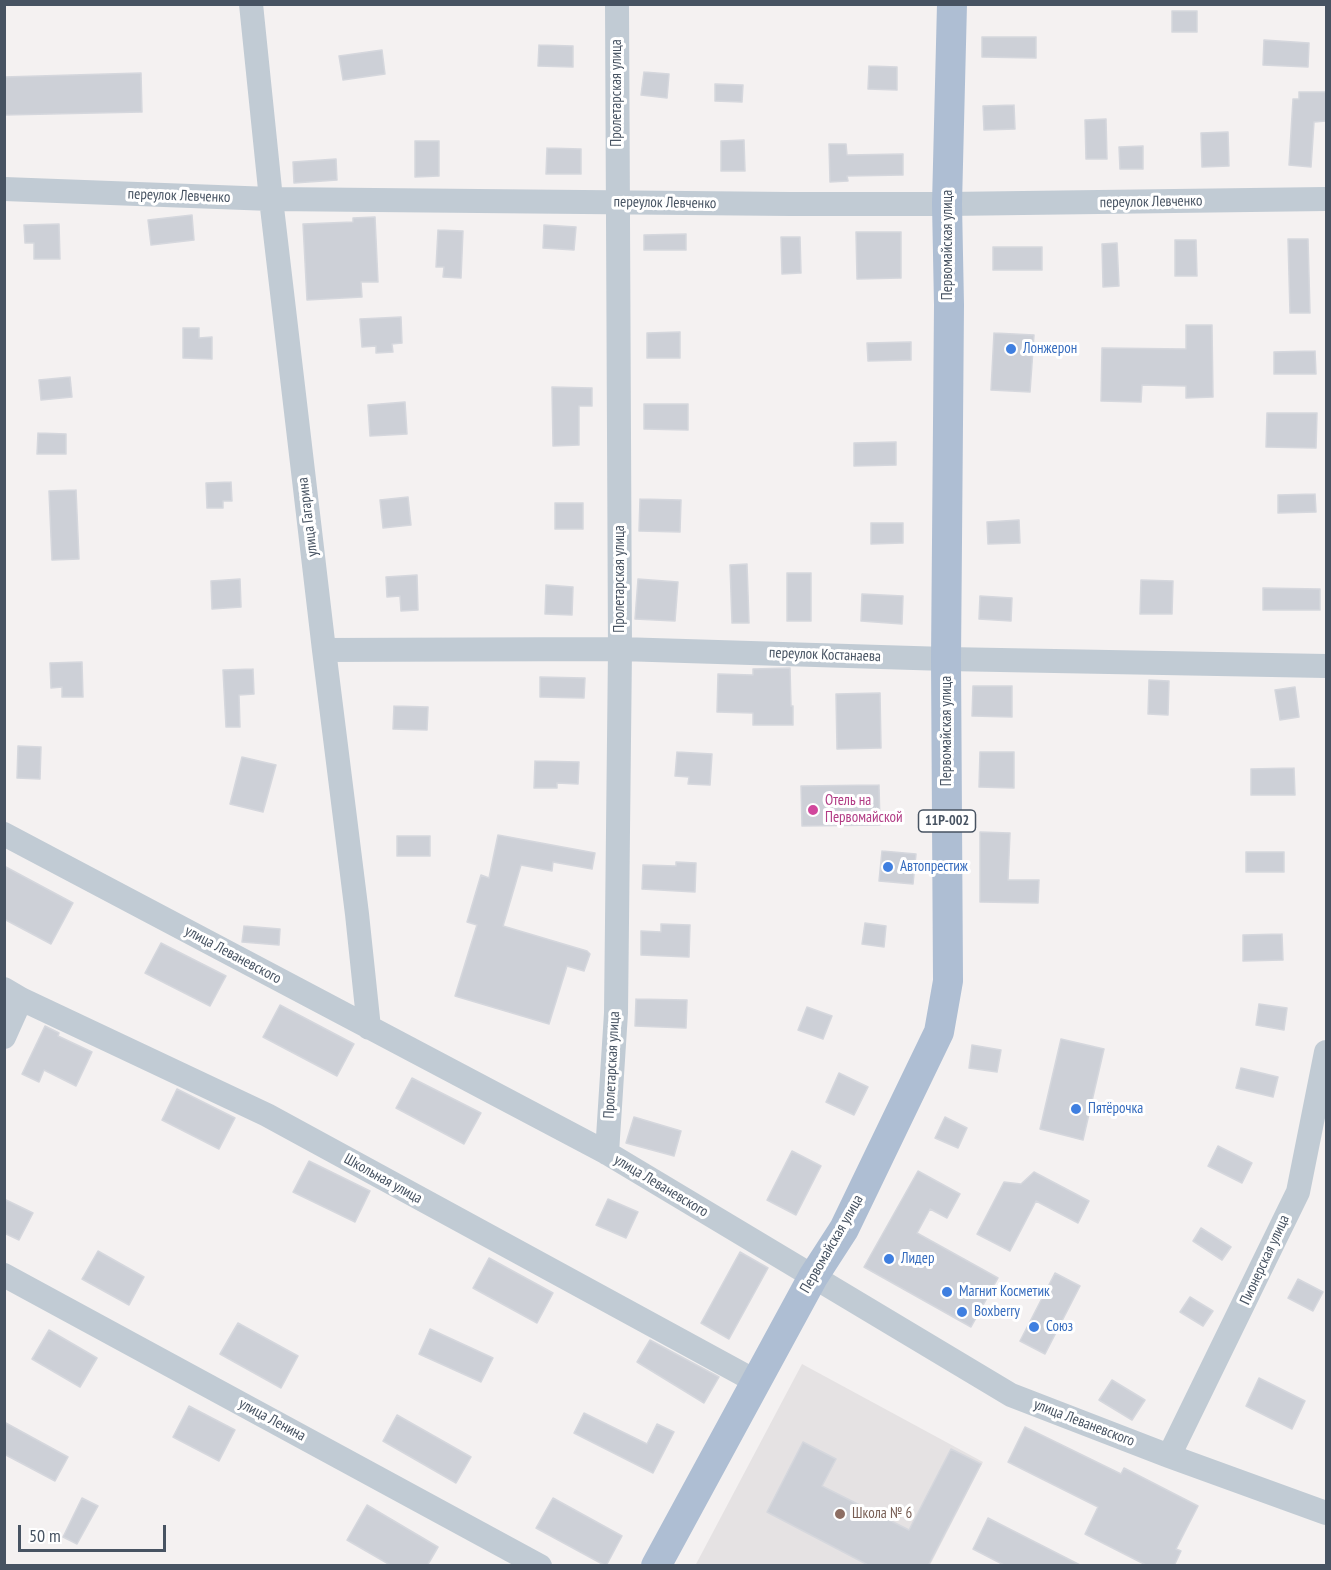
<!DOCTYPE html>
<meta charset="utf-8">
<style>
body{margin:0}
#map{position:relative;width:1331px;height:1570px;overflow:hidden;background:#f4f1f1;font-family:"PT Sans Narrow",sans-serif}
canvas{display:block}
.frame{position:absolute;inset:0;border:6px solid #475362;pointer-events:none}
.scale{position:absolute;left:18px;top:1525px;width:148px;height:27px;box-sizing:border-box;border:3px solid #475362;border-top:0;padding-left:8px;font-size:18px;line-height:21px;white-space:nowrap;color:#475362;-webkit-text-stroke:4px #fff;paint-order:stroke}
</style>
<div id="map">
<canvas width="1331" height="1570"></canvas>
<div class="frame"></div>
<div class="scale">50 m</div>
</div>
<script>
const g = document.querySelector('canvas').getContext('2d');
g.lineJoin = 'round';
function fill(path, color) { g.fillStyle = color; g.fill(path, 'evenodd'); }
const shape = rows => new Path2D(rows.map(r => 'M' + r).join(''));
function strokePath(path, color, width, dash) { g.strokeStyle = color; g.lineWidth = width; g.lineCap = dash ? 'butt' : 'round'; g.setLineDash(dash || []); g.stroke(path); }
function label(font, color, halo, rows, align = 'center') {
  g.font = font + ' "PT Sans Narrow",sans-serif'; g.lineWidth = 6; g.setLineDash([]); g.textBaseline = 'middle'; g.strokeStyle = halo; g.fillStyle = color; for (const [text, x, y, turn = 0] of rows) {
    g.save(); g.translate(x, y); g.rotate((+turn || 0) * Math.PI / 180); g.textAlign = isNaN(turn) ? turn : align; if (halo) g.strokeText(text, 0, 0); g.fillText(text, 0, 0); g.restore();
  }
}
const education = shape([
 [802,1364,983,1462,930,1565,695,1566]
]);
const building = shape([
 [1172,11,1197,11,1197,32,1172,32,1172,11],
 [982,37,1036,37,1036,58,982,57,982,37],
 [1264,40,1309,43,1308,67,1263,65,1264,40],
 [539,45,573,46,573,67,538,66,539,45],
 [382,50,385,74,343,80,339,56,382,50],
 [869,66,897,67,897,90,868,89,869,66],
 [644,72,669,74,667,98,641,95,644,72],
 [141,73,142,112,4,115,4,77,141,73],
 [715,84,743,85,742,102,715,101,715,84],
 [1299,92,1326,92,1326,121,1314,122,1311,167,1289,165,1293,99,1299,99,1299,92],
 [1014,105,1015,129,984,130,983,106,1014,105],
 [1106,119,1107,159,1086,159,1085,120,1106,119],
 [1228,132,1229,166,1202,167,1201,133,1228,132],
 [744,140,745,171,721,171,721,141,744,140],
 [415,141,439,141,439,176,415,177,415,141],
 [829,144,846,144,847,155,903,154,903,175,847,176,848,181,830,182,829,144],
 [1143,146,1143,169,1120,169,1119,147,1143,146],
 [547,148,581,149,581,174,546,174,547,148],
 [336,159,337,180,294,183,293,162,336,159],
 [192,215,194,240,151,245,148,220,192,215],
 [375,217,378,282,361,282,362,297,307,300,303,224,353,222,353,218,375,217],
 [59,224,60,259,34,259,34,243,25,243,24,225,59,224],
 [544,225,576,227,574,250,543,248,544,225],
 [438,230,463,231,461,278,443,277,444,267,436,267,438,230],
 [856,232,901,232,901,278,857,279,856,232],
 [686,234,686,250,644,250,644,235,686,234],
 [781,237,800,237,801,273,782,274,781,237],
 [1288,239,1308,239,1310,313,1290,313,1288,239],
 [1175,240,1196,240,1197,276,1175,276,1175,240],
 [1117,243,1119,286,1103,287,1102,244,1117,243],
 [993,247,1042,247,1042,270,993,270,993,247],
 [401,317,402,343,392,344,393,352,376,353,376,346,362,347,360,319,401,317],
 [1186,325,1212,325,1213,397,1186,398,1186,386,1142,385,1141,402,1101,401,1102,348,1186,349,1186,325],
 [183,328,199,328,199,338,212,337,212,359,183,358,183,328],
 [680,332,680,358,647,358,647,333,680,332],
 [994,333,1034,335,1030,392,991,390,994,333],
 [911,342,911,360,868,361,867,343,911,342],
 [1315,351,1316,374,1274,374,1274,352,1315,351],
 [70,377,72,397,41,400,39,380,70,377],
 [552,387,592,388,592,406,579,406,579,445,553,446,552,387],
 [405,402,407,434,370,436,368,405,405,402],
 [644,404,688,404,688,430,644,429,644,404],
 [1267,413,1317,413,1316,448,1266,447,1267,413],
 [38,433,66,434,66,454,37,454,38,433],
 [896,442,896,465,854,466,854,443,896,442],
 [231,482,232,501,223,501,223,508,207,508,206,483,231,482],
 [76,490,79,559,52,560,49,491,76,490],
 [1315,494,1316,512,1278,513,1278,495,1315,494],
 [408,497,411,525,383,528,380,500,408,497],
 [640,499,681,500,680,532,639,531,640,499],
 [555,503,583,503,583,529,555,529,555,503],
 [1019,520,1020,543,988,544,987,522,1019,520],
 [871,523,903,523,903,543,871,544,871,523],
 [747,564,749,623,732,623,730,565,747,564],
 [787,573,811,573,811,621,787,621,787,573],
 [417,575,418,610,401,611,400,596,387,597,386,577,417,575],
 [240,579,241,607,212,609,211,581,240,579],
 [638,579,678,582,675,621,635,619,638,579],
 [1141,580,1173,581,1172,614,1140,614,1141,580],
 [546,585,573,587,572,615,545,614,546,585],
 [1263,588,1320,589,1320,610,1263,610,1263,588],
 [862,594,903,596,902,624,861,621,862,594],
 [980,596,1012,598,1011,621,979,619,980,596],
 [82,662,83,697,62,697,62,687,51,688,50,663,82,662],
 [790,668,791,706,793,706,793,725,753,725,753,713,717,712,718,674,753,675,753,669,790,668],
 [253,669,254,694,239,695,240,727,226,727,223,670,253,669],
 [540,677,585,678,584,698,540,697,540,677],
 [1149,680,1169,681,1168,715,1148,714,1149,680],
 [973,686,1012,686,1012,717,972,716,973,686],
 [1295,687,1299,717,1280,720,1275,690,1295,687],
 [880,693,881,748,837,749,836,694,880,693],
 [394,706,428,707,427,730,393,729,394,706],
 [18,746,41,747,40,779,17,778,18,746],
 [677,752,712,754,710,785,688,784,689,777,675,776,677,752],
 [980,752,1014,752,1014,788,979,787,980,752],
 [242,757,276,765,263,812,230,804,242,757],
 [535,761,579,762,578,784,557,783,557,788,534,788,535,761],
 [1294,768,1295,795,1251,795,1251,769,1294,768],
 [879,785,880,825,802,826,801,786,879,785],
 [980,832,1010,833,1008,880,1039,880,1038,903,980,902,980,832],
 [498,835,595,853,592,869,553,862,552,871,521,865,503,926,587,951,590,954,584,971,567,966,549,1024,455,996,477,925,467,922,481,875,489,878,498,835],
 [397,836,430,836,430,856,397,856,397,836],
 [882,851,916,854,913,884,879,881,882,851],
 [1246,852,1284,852,1284,872,1246,872,1246,852],
 [676,862,696,863,695,892,642,889,643,865,676,866,676,862],
 [4,866,73,903,51,944,4,919,4,866],
 [865,923,886,926,884,947,862,944,865,923],
 [661,924,690,925,689,957,641,955,641,931,661,932,661,924],
 [244,926,280,929,279,945,242,942,244,926],
 [1282,934,1283,960,1243,961,1243,935,1282,934],
 [161,943,226,976,210,1006,145,973,161,943],
 [636,999,687,1000,686,1028,635,1026,636,999],
 [1259,1004,1287,1008,1284,1030,1256,1025,1259,1004],
 [280,1005,354,1044,337,1076,263,1037,280,1005],
 [807,1007,832,1016,823,1039,798,1030,807,1007],
 [45,1026,59,1033,58,1036,92,1052,76,1086,44,1070,39,1082,22,1074,45,1026],
 [1061,1039,1104,1049,1083,1140,1040,1129,1061,1039],
 [972,1045,1001,1050,997,1072,969,1068,972,1045],
 [1241,1068,1278,1077,1273,1097,1236,1088,1241,1068],
 [839,1073,868,1087,854,1115,826,1102,839,1073],
 [412,1078,481,1113,464,1144,396,1108,412,1078],
 [177,1089,235,1118,219,1149,162,1120,177,1089],
 [634,1117,681,1131,674,1156,626,1143,634,1117],
 [945,1117,967,1128,958,1148,935,1138,945,1117],
 [1218,1146,1252,1163,1242,1183,1208,1166,1218,1146],
 [792,1151,821,1166,796,1215,767,1200,792,1151],
 [309,1161,370,1191,355,1222,293,1192,309,1161],
 [918,1171,960,1194,947,1218,930,1209,917,1233,998,1278,971,1327,864,1267,918,1171],
 [1034,1172,1089,1201,1078,1223,1036,1201,1010,1251,977,1234,1004,1182,1021,1184,1034,1172],
 [4,1199,33,1213,19,1240,4,1233,4,1199],
 [608,1199,638,1212,626,1238,596,1225,608,1199],
 [1201,1228,1231,1247,1222,1260,1193,1241,1201,1228],
 [98,1251,144,1277,129,1305,82,1279,98,1251],
 [740,1252,768,1268,729,1339,701,1323,740,1252],
 [489,1258,553,1293,537,1323,473,1288,489,1258],
 [1055,1273,1080,1286,1045,1354,1020,1341,1055,1273],
 [1298,1279,1323,1292,1313,1311,1288,1298,1298,1279],
 [1190,1297,1213,1311,1203,1326,1180,1312,1190,1297],
 [238,1323,298,1356,281,1388,220,1354,238,1323],
 [430,1329,493,1358,481,1382,419,1354,430,1329],
 [49,1330,97,1358,80,1387,32,1359,49,1330],
 [650,1340,719,1377,704,1403,637,1362,650,1340],
 [1259,1378,1305,1401,1292,1429,1246,1406,1259,1378],
 [1112,1380,1145,1400,1132,1420,1099,1400,1112,1380],
 [189,1406,235,1430,219,1461,173,1437,189,1406],
 [584,1413,647,1444,657,1424,674,1432,653,1473,574,1433,584,1413],
 [397,1415,471,1457,456,1483,383,1441,397,1415],
 [4,1422,68,1457,55,1481,4,1454,4,1422],
 [1025,1427,1121,1474,1124,1468,1198,1506,1176,1549,1181,1551,1174,1566,1148,1566,1085,1534,1098,1507,1008,1462,1025,1427],
 [803,1442,836,1459,822,1486,909,1530,951,1449,981,1464,928,1566,870,1566,767,1512,803,1442],
 [82,1498,98,1506,77,1544,63,1537,82,1498],
 [553,1498,622,1536,606,1566,536,1528,553,1498],
 [367,1505,438,1547,427,1566,392,1566,347,1540,367,1505],
 [988,1518,1082,1566,1006,1566,973,1549,988,1518]
]);
const minor = shape([
 [251,4,271,199,324,650,357,914,369,1028],
 [4,189,271,199,790,204,947,204,1326,199],
 [324,650,620,649,946,659,1326,666],
 [4,834,607,1153,1011,1395,1169,1456,1326,1513],
 [4,989,21,999,267,1115,755,1381],
 [4,1037,21,999],
 [607,1153,616,1013,620,649,617,4],
 [4,1275,540,1566],
 [1169,1456,1298,1192,1326,1052]
]);
const major = shape([
 [656,1566,813,1277,844,1229,939,1032,948,981,946,659,949,305,947,204,952,4]
]);
const markers = [
 [1011,349,6,"#3f7fe0"],
 [813,810,6,"#d1479c"],
 [888,867,6,"#3f7fe0"],
 [1076,1109,6,"#3f7fe0"],
 [889,1259,6,"#3f7fe0"],
 [947,1292,6,"#3f7fe0"],
 [962,1312,6,"#3f7fe0"],
 [1034,1327,6,"#3f7fe0"],
 [840,1514,6,"#8d6e63"]
];
const shields = [
 [947,821,57]
];
const shieldNames = [
 ["11Р-002",947,821]
];
const streetNames = [
 ["Пролетарская улица",617,93,-90],
 ["переулок Левченко",179,196,2],
 ["переулок Левченко",1151,202,-1],
 ["переулок Левченко",665,203,1],
 ["Первомайская улица",948,245,-90],
 ["улица Гагарина",308,517,-97],
 ["Пролетарская улица",620,579,-90],
 ["переулок Костанаева",825,655,2],
 ["Первомайская улица",947,731,-90],
 ["улица Леваневского",233,955,28],
 ["Пролетарская улица",612,1065,-87],
 ["Школьная улица",383,1179,29],
 ["улица Леваневского",661,1186,31],
 ["Первомайская улица",832,1244,-60],
 ["Пионерская улица",1265,1260,-65],
 ["улица Ленина",272,1420,28],
 ["улица Леваневского",1084,1423,21]
];
const shopNames = [
 ["Лонжерон",1023,349],
 ["Автопрестиж",900,867],
 ["Пятёрочка",1088,1109],
 ["Лидер",901,1259],
 ["Магнит Косметик",959,1292],
 ["Boxberry",974,1312],
 ["Союз",1046,1327]
];
const hotelNames = [
 ["Отель на",825,801],
 ["Первомайской",825,818]
];
const educationNames = [
 ["Школа № 6",852,1514]
];
fill(education, '#e5e2e3');
fill(building, '#cdd0d7');
strokePath(building, '#d5d7dd', 1.5);
strokePath(minor, '#c1cbd4', 24);
strokePath(major, '#aebed3', 30);
for (const [x, y, r, color] of markers) { const dot = new Path2D(); dot.arc(x, y, r, 0, 2 * Math.PI); g.fillStyle = color; g.fill(dot); strokePath(dot, '#fff', 2); }
for (const [x, y, w] of shields) { const box = new Path2D(); box.roundRect(x - w / 2, y - 11, w, 22, 4.5); g.fillStyle = '#fff'; g.fill(box); strokePath(box, '#475362', 1.5); }
label('bold 14px', '#475362', null, shieldNames);
label('15px', '#475362', '#fff', streetNames);
label('15px', '#366cbe', '#fff', shopNames, 'left');
label('15px', '#b23c85', '#fff', hotelNames, 'left');
label('15px', '#785e54', '#fff', educationNames, 'left');
</script>
